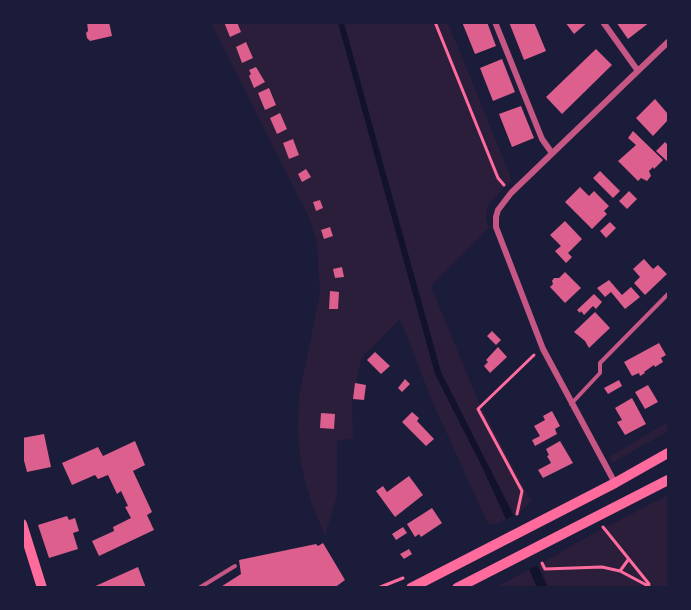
<!DOCTYPE html>
<style>
body{margin:0}
#map{position:relative;width:691px;height:610px;overflow:hidden;background:#1b1b3a;font-family:"Alegreya Sans",sans-serif}
canvas{display:block}
.frame{position:absolute;inset:0;border:24px solid #1b1b3a;pointer-events:none}
</style>
<div id="map">
<canvas width="691" height="610"></canvas>
<div class="frame"></div>
</div>
<script>
const g = document.querySelector('canvas').getContext('2d');
g.lineJoin = 'round';
function fill(path, color) { g.fillStyle = color; g.fill(path, 'evenodd'); }
const shape = rows => new Path2D(rows.map(r => 'M' + r).join(''));
function strokePath(path, color, width, dash) { g.strokeStyle = color; g.lineWidth = width; g.lineCap = dash ? 'butt' : 'round'; g.setLineDash(dash || []); g.stroke(path); }
const green = shape([
 [211,23,448,23,512,180,491,201,487,208,486,219,489,228,431,286,476,396,531,501,519,513,499,523,488,524,432,401,400,319,361,359,352,403,353,438,337,441,337,496,325,536,311,502,301,465,298,430,299,397,320,293,317,243,308,215],
 [668,422,668,431,612,463,609,457],
 [668,495,668,587,494,588,544,562,578,542]
]);
const water = shape([
 [338,23,344,23,441,372,511,510,548,587,537,587,483,469,435,374]
]);
const pier = shape([
 [517,514,540,564,526,571,503,521]
]);
const building = shape([
 [87,22,109,22,112,36,90,41,87,38,86,33,88,31],
 [224,22,237,22,241,32,230,37],
 [462,22,487,22,496,46,475,54],
 [509,22,534,22,546,51,524,60],
 [565,22,588,22,574,34],
 [616,22,650,22,628,39],
 [246,42,253,58,242,63,236,47],
 [596,49,612,65,562,114,546,97],
 [502,59,515,92,493,101,480,68],
 [256,67,265,82,254,88,249,76,251,74,249,70],
 [269,88,276,105,265,110,258,93],
 [655,99,668,114,668,120,653,136,636,118],
 [521,106,534,138,512,147,499,114],
 [280,113,287,129,277,134,270,118],
 [633,131,663,160,654,169,653,167,649,171,651,176,647,181,641,178,638,181,618,161,636,145,628,138],
 [293,139,299,155,289,159,283,143],
 [665,142,668,145,668,162,656,151],
 [306,169,311,177,302,182,298,174],
 [600,171,620,191,613,198,593,178],
 [580,187,589,196,594,191,609,206,604,211,607,214,592,229,565,202],
 [629,191,637,199,627,209,619,201],
 [320,200,323,208,316,211,313,202],
 [565,221,582,239,568,253,572,257,566,263,555,251,561,246,550,235],
 [610,222,616,228,606,238,600,231],
 [330,227,333,236,324,239,321,230],
 [644,259,653,269,658,265,667,274,645,295,634,283,640,277,633,269],
 [342,267,344,277,335,278,333,269],
 [565,272,581,288,565,303,550,287,553,284,552,281,554,278,559,278],
 [609,280,622,295,631,287,640,297,625,309,611,292,605,297,597,288],
 [330,291,339,292,338,309,329,309],
 [594,294,602,302,596,309,593,306,584,315,581,311,580,313,577,310],
 [595,312,610,328,589,348,585,341,574,332],
 [492,331,501,340,496,345,487,336],
 [659,343,666,355,661,358,663,362,655,367,654,365,644,372,645,373,640,376,639,373,632,376,624,362],
 [498,347,507,357,490,373,484,366,488,362,486,360],
 [375,352,390,366,381,374,367,360],
 [405,379,410,384,402,392,398,388],
 [619,380,622,386,608,394,604,388],
 [355,383,366,385,364,400,353,399],
 [648,385,658,402,645,409,635,392],
 [632,398,646,424,625,435,617,422,622,420,615,408],
 [552,411,560,426,555,429,557,434,535,446,532,440,540,436,534,426,545,420,543,416],
 [412,412,419,418,417,421,434,439,426,446,402,422],
 [321,413,335,414,334,429,320,428],
 [44,434,51,467,27,472,22,453,22,438],
 [135,441,145,465,133,471,152,512,147,515,154,530,99,556,92,541,114,531,113,527,131,518,125,507,128,506,121,491,117,494,108,475,98,479,95,475,72,485,62,463,98,447,103,456],
 [560,441,573,463,543,478,538,470,551,463,547,456,549,455,546,449],
 [409,476,423,495,395,517,376,491,383,486,387,492],
 [432,508,442,523,421,537,419,534,415,537,407,524],
 [67,516,69,520,75,518,79,531,73,533,78,549,49,558,38,525],
 [403,527,407,533,396,540,392,534],
 [323,543,345,580,334,588,219,588,241,574,239,560,316,544,318,546],
 [409,549,412,554,404,559,400,554],
 [138,567,146,588,91,588]
]);
const path = shape([
 [435,22,498,178,504,185],
 [517,514,522,491,478,409,534,355],
 [603,527,649,584],
 [542,563,545,569,602,567,620,571,652,588],
 [620,571,628,560],
 [378,588,403,578]
]);
const service = shape([
 [571,404,600,373,600,363,668,294],
 [199,588,235,566]
]);
const minor = shape([
 [495,22,542,139,552,153],
 [603,22,638,71],
 [615,483,543,349,496,227,496,217,498,210,511,193,668,42]
]);
const secondary = shape([
 [22,524,42,588]
]);
const primary = shape([
 [411,588,615,483,668,453],
 [457,588,668,480]
]);
fill(green, '#2a1e3b');
fill(water, '#12122b');
fill(pier, '#1b1b3a');
fill(building, '#dd5f8e');
strokePath(path, '#ff6b9d', 3);
strokePath(service, '#c65784', 4);
strokePath(minor, '#c65784', 6);
strokePath(secondary, '#ff6b9d', 10);
strokePath(primary, '#ff6b9d', 10);
</script>
